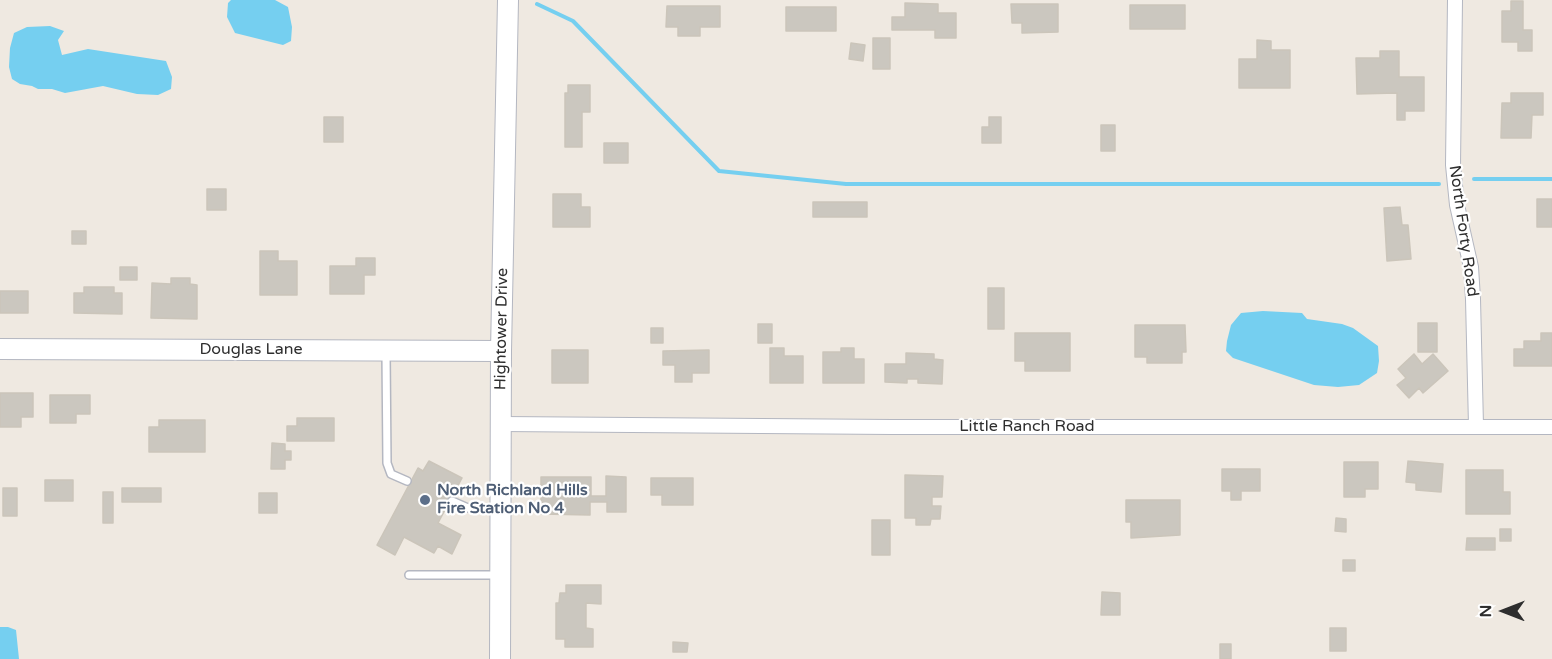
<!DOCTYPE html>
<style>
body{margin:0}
#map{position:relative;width:1552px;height:659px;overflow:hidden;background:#efe9e1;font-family:"Varela Round",sans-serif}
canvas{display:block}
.north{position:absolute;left:1474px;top:581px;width:60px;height:60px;-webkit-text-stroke:4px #fff;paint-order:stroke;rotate:270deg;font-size:16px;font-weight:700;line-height:24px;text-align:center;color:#2e2e2e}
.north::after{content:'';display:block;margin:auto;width:21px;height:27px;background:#2e2e2e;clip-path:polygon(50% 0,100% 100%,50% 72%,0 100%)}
</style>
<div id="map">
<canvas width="1552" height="659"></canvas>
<div class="north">N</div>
</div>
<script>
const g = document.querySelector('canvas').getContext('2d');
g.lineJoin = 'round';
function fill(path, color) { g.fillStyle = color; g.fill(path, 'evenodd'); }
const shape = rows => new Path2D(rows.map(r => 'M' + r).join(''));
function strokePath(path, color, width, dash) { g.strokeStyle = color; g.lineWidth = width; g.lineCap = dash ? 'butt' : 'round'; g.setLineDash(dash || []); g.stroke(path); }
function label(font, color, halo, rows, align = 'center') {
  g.font = font + ' "Varela Round",sans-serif'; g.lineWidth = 4.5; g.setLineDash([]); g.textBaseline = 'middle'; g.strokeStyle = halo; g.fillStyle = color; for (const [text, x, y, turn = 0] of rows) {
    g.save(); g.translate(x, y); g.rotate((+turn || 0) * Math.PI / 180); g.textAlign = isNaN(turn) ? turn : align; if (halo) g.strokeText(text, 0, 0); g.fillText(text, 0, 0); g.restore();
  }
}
const water = shape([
 [231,0,275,0,288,7,292,27,291,41,283,45,235,33,227,17,228,3],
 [50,26,64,31,58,40,62,55,88,49,166,61,172,77,171,89,158,95,137,94,103,86,65,93,52,89,38,89,32,86,20,84,12,79,9,67,10,48,14,33,27,27],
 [1263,311,1302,313,1307,319,1342,324,1353,328,1378,346,1379,361,1377,373,1359,385,1338,387,1314,385,1233,358,1226,351,1227,341,1231,325,1241,313],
 [0,627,8,627,16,630,19,659,0,659]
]);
const stream = shape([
 [537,4,573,21,719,171,846,184,1439,184],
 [1474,179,1552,179]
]);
const building = shape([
 [1511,1,1523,1,1523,30,1532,30,1532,51,1518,51,1518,42,1502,42,1502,11,1511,11,1511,1],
 [905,3,938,4,938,13,956,13,956,38,935,38,935,30,892,30,892,17,905,17,905,3],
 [1011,4,1058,4,1058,32,1022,33,1022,23,1012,23,1011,4],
 [1130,5,1185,5,1185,29,1130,29,1130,5],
 [667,6,720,6,720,27,700,27,700,36,678,36,678,27,666,27,667,6],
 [786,7,836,7,836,31,786,31,786,7],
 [873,38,890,38,890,69,873,69,873,38],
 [1257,40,1271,41,1271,50,1290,50,1290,88,1239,88,1239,59,1257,59,1257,40],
 [851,43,865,45,863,61,849,59,851,43],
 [1380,51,1399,51,1399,77,1424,77,1424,111,1405,111,1405,120,1397,120,1397,93,1357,94,1356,58,1380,58,1380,51],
 [568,85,590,85,590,112,582,112,582,147,565,147,565,93,568,93,568,85],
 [1511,93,1543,93,1543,115,1532,115,1531,138,1501,138,1502,103,1511,103,1511,93],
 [324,117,343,117,343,142,324,142,324,117],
 [989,117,1001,117,1001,143,982,143,982,127,989,127,989,117],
 [1101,125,1115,125,1115,151,1101,151,1101,125],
 [604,143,628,143,628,163,604,163,604,143],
 [207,189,226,189,226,210,207,210,207,189],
 [553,194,581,194,581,207,590,207,590,227,553,227,553,194],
 [1537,199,1552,199,1552,227,1537,227,1537,199],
 [813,202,867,202,867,217,813,217,813,202],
 [1400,207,1402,225,1408,225,1411,259,1387,261,1384,208,1400,207],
 [72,231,86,231,86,244,72,244,72,231],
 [260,251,278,251,278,261,297,261,297,295,260,295,260,251],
 [356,258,375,258,375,275,364,275,364,294,330,294,330,266,356,266,356,258],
 [120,267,137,267,137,280,120,280,120,267],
 [171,278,190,278,190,284,197,285,197,319,151,318,152,283,171,284,171,278],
 [84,287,114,287,114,293,122,293,122,314,74,313,74,293,84,293,84,287],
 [988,288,1004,288,1004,329,988,329,988,288],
 [0,291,28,291,28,313,0,313,0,291],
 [1418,323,1437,323,1437,352,1418,352,1418,323],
 [758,324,772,324,772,343,758,343,758,324],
 [1135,325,1185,325,1186,352,1182,352,1182,363,1147,363,1147,357,1135,357,1135,325],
 [651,328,663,328,663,343,651,343,651,328],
 [1015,333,1070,333,1070,371,1025,371,1025,361,1015,361,1015,333],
 [1541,333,1552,333,1552,366,1514,366,1514,349,1524,349,1524,341,1541,341,1541,333],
 [770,348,784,348,784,356,803,356,803,383,770,383,770,348],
 [841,348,854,348,854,359,864,359,864,383,823,383,823,352,841,352,841,348],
 [552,350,588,350,588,383,552,383,552,350],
 [709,350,709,373,692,373,692,382,675,382,675,365,663,365,663,351,709,350],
 [906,353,934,354,934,359,943,360,942,384,918,383,918,379,907,379,907,383,885,382,885,364,906,364,906,353],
 [1414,354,1422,364,1433,354,1448,371,1423,393,1419,388,1409,398,1397,385,1406,378,1398,369,1414,354],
 [0,393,33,393,33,417,21,417,21,427,0,427,0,393],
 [50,395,90,395,90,414,76,414,76,423,50,423,50,395],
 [297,418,334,418,334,441,287,441,287,426,297,426,297,418],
 [159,420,205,420,205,452,149,452,149,427,159,427,159,420],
 [272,443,285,444,285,451,291,451,291,460,285,460,285,469,271,469,272,443],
 [429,461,462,478,438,523,461,535,452,554,438,546,434,553,404,537,395,555,377,545,418,468,423,471,429,461],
 [1408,461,1443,464,1441,492,1416,490,1416,483,1406,482,1408,461],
 [1344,462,1378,462,1378,489,1365,489,1365,497,1344,497,1344,462],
 [1222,469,1260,469,1260,491,1241,491,1241,500,1231,500,1231,491,1222,491,1222,469],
 [1466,470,1503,470,1503,492,1510,492,1510,514,1466,514,1466,470],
 [905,475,943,476,942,497,932,497,932,506,941,506,940,519,931,519,930,525,916,525,916,518,905,518,905,475],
 [606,476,626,477,626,512,607,512,607,502,590,502,590,515,541,514,541,477,591,477,591,496,606,496,606,476],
 [651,478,693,478,693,505,662,505,662,495,651,495,651,478],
 [45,480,73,480,73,501,45,501,45,480],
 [3,488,17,488,17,516,3,516,3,488],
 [122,488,161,488,161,502,122,502,122,488],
 [103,492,113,492,113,523,103,523,103,492],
 [259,493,277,493,277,513,259,513,259,493],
 [1126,500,1180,500,1180,535,1131,538,1131,522,1126,522,1126,500],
 [1336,518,1346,519,1346,532,1335,531,1336,518],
 [872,520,890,520,890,555,872,555,872,520],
 [1500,529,1511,529,1511,541,1500,541,1500,529],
 [1467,538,1495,538,1495,550,1466,550,1467,538],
 [1343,560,1355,560,1355,571,1343,571,1343,560],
 [566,585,601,585,601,604,586,603,586,628,593,629,593,647,565,647,565,639,556,639,556,603,559,603,560,593,566,593,566,585],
 [1102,592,1120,593,1120,615,1101,615,1102,592],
 [1330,628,1346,628,1346,651,1330,651,1330,628],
 [673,642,688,643,687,652,673,652,673,642],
 [1220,644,1231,644,1231,659,1220,659,1220,644]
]);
const lane = shape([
 [386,353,387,463,391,474,407,481],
 [452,501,468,508,498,510],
 [409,575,499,575]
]);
const street = shape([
 [1455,0,1453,165,1457,205,1471,267,1473,299,1476,426],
 [501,424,892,427,1552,427]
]);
const secondary = shape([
 [0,349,501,351],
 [500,659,501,351,508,0]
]);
const markers = [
 [425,500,6,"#5c6f8a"]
];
const streetNames = [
 ["North Forty Road",1463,231,82],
 ["Hightower Drive",502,329,-89],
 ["Douglas Lane",251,350],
 ["Little Ranch Road",1027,427]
];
const serviceNames = [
 ["North Richland Hills",437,491],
 ["Fire Station No 4",437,509]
];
fill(water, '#75cff0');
strokePath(stream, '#75cff0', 4);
fill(building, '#cbc7bf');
strokePath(building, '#cbc5ba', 1.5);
strokePath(lane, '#b4b7c1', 10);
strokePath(street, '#b4b7c1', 16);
strokePath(secondary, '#b4b7c1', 22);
strokePath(lane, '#fff', 7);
strokePath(street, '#fff', 14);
strokePath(secondary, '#fff', 20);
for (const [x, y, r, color] of markers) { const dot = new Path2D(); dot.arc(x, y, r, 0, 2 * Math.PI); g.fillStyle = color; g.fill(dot); strokePath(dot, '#fff', 2); }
label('16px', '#2e2e2e', '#fff', streetNames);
label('bold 16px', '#4e5e75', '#fff', serviceNames, 'left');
</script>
